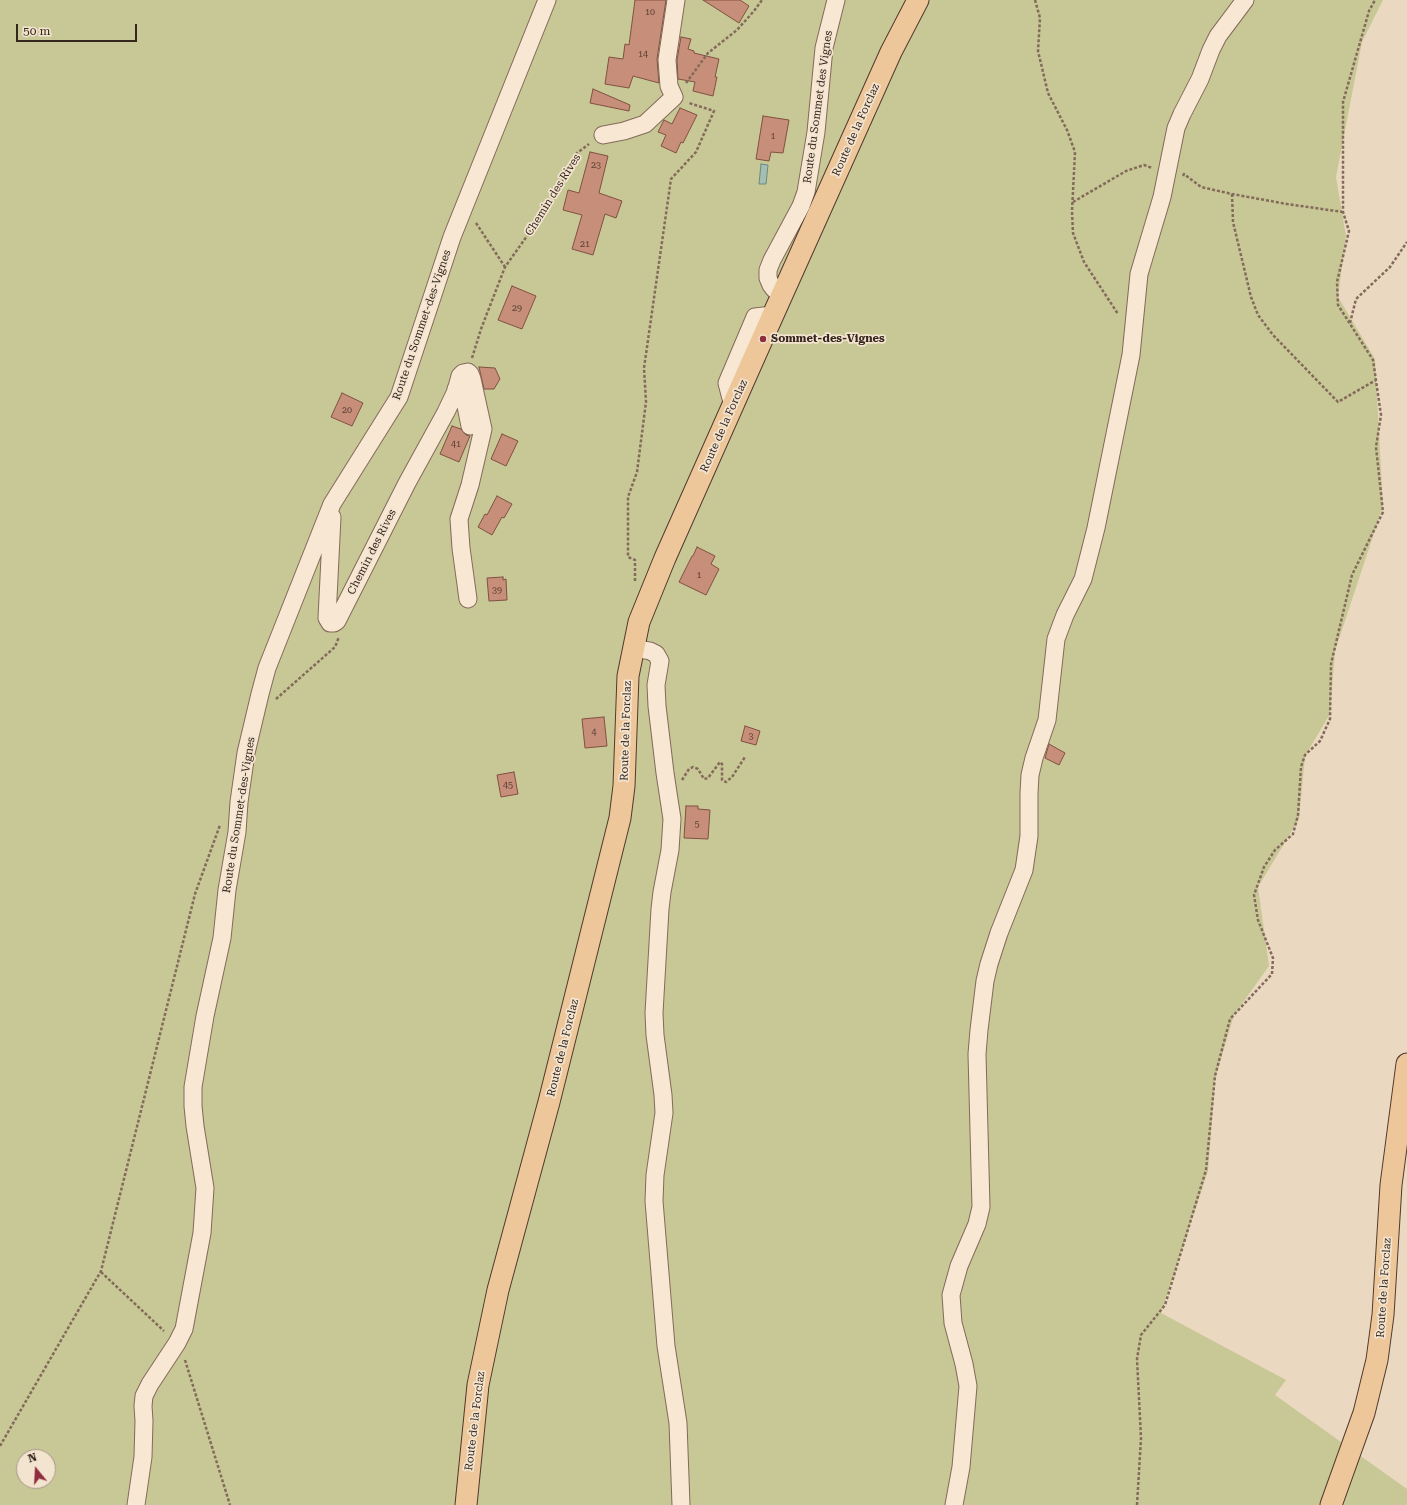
<!DOCTYPE html>
<style>
body{margin:0}
#map{position:relative;width:1407px;height:1505px;overflow:hidden;background:#ebd8c1;font-family:"Roboto Serif",serif}
canvas{display:block}
.north{position:absolute;left:16px;top:1449px;width:40px;height:40px;box-sizing:border-box;background:#f3e4d0;border:1px solid #a79888;border-radius:50%;rotate:342deg;font-size:11px;font-weight:700;line-height:16px;text-align:center;color:#34251d}
.north::after{content:'';display:block;margin:auto;width:14px;height:18px;background:#8f2d3c;clip-path:polygon(50% 0,100% 100%,50% 72%,0 100%)}
.scale{position:absolute;left:16px;top:24px;width:121px;height:18px;box-sizing:border-box;border:2px solid #34251d;border-top:0;padding-left:5px;font-size:12px;line-height:14px;white-space:nowrap;color:#34251d;-webkit-text-stroke:3px #f3e4d0;paint-order:stroke}
</style>
<div id="map">
<canvas width="1407" height="1505"></canvas>
<div class="north">N</div>
<div class="scale">50 m</div>
</div>
<script>
const g = document.querySelector('canvas').getContext('2d');
g.lineJoin = 'round';
function fill(path, color) { g.fillStyle = color; g.fill(path, 'evenodd'); }
const shape = rows => new Path2D(rows.map(r => 'M' + r).join(''));
function strokePath(path, color, width, dash) { g.strokeStyle = color; g.lineWidth = width; g.lineCap = dash ? 'butt' : 'round'; g.setLineDash(dash || []); g.stroke(path); }
function label(font, color, halo, rows, align = 'center') {
  g.font = font + ' "Roboto Serif",serif'; g.lineWidth = 3.5; g.setLineDash([]); g.textBaseline = 'middle'; g.strokeStyle = halo; g.fillStyle = color; for (const [text, x, y, turn = 0] of rows) {
    g.save(); g.translate(x, y); g.rotate((+turn || 0) * Math.PI / 180); g.textAlign = isNaN(turn) ? turn : align; if (halo) g.strokeText(text, 0, 0); g.fillText(text, 0, 0); g.restore();
  }
}
const green = shape([
 [0,0,1383,0,1362,42,1336,177,1346,236,1338,297,1375,359,1383,506,1335,651,1330,714,1305,756,1299,819,1258,887,1269,966,1234,1015,1215,1079,1208,1171,1161,1313,1286,1380,1275,1395,1407,1489,1407,1505,0,1505],
 [24,1457,48,1457,48,1481,24,1481]
]);
const water = shape([
 [761,164,768,165,766,184,759,184,761,164]
]);
const building = shape([
 [635,0,666,0,657,59,659,83,633,76,629,88,605,84,609,57,623,59,625,44,629,45,635,0],
 [703,0,740,0,749,6,739,23,703,0],
 [681,37,691,39,688,49,694,51,694,53,719,59,715,77,717,77,713,96,693,91,695,82,678,79,677,60,681,37],
 [593,89,630,105,629,111,590,103,593,89],
 [680,108,697,115,683,143,681,142,676,153,661,146,666,135,658,132,664,120,672,124,680,108],
 [763,116,789,120,783,153,771,152,769,161,756,159,763,116],
 [590,152,608,156,599,193,622,201,616,218,605,214,593,255,572,249,582,215,563,210,568,190,579,193,590,152],
 [512,286,536,296,522,329,498,320,512,286],
 [479,367,495,368,500,379,494,389,484,389,479,367],
 [342,393,363,403,352,426,331,417,342,393],
 [452,426,461,429,466,435,470,436,459,462,440,454,452,426],
 [502,434,518,441,506,466,491,459,502,434],
 [497,496,512,504,504,518,502,517,492,535,478,527,485,514,487,515,497,496],
 [697,547,715,556,711,564,719,569,706,595,679,582,692,556,693,556,697,547],
 [503,577,503,580,506,579,507,600,489,601,487,578,503,577],
 [604,717,607,746,585,748,582,719,604,717],
 [745,726,760,731,756,745,741,741,745,726],
 [1049,744,1065,753,1059,765,1045,758,1049,744],
 [514,772,518,794,501,797,497,775,514,772],
 [686,806,698,806,698,809,710,810,708,839,684,838,686,806]
]);
const path = shape([
 [1035,0,1040,18,1038,51,1048,93,1067,130,1075,152,1072,211,1073,233,1084,262,1118,314],
 [686,83,708,53,737,30,754,11,762,0],
 [1183,176,1184,174,1201,187,1232,194,1287,204,1343,212],
 [1232,194,1233,222,1251,297,1258,315,1273,335,1338,402,1376,380],
 [1073,202,1126,171,1144,165,1152,168],
 [476,223,505,267],
 [1350,323,1356,299,1390,267,1407,242],
 [472,358,481,329,505,267,556,195,577,153,589,144],
 [635,581,635,560,628,557,628,497,637,472,646,402,644,368,671,179,696,152,714,111,689,103],
 [276,699,335,647,339,637],
 [682,780,689,769,693,767,698,769,704,779,708,778,720,762,722,764,722,780,726,782,732,777,745,757],
 [101,1272,164,1331],
 [185,1360,230,1505],
 [0,1446,101,1271,195,894,220,825],
 [1137,1505,1141,1438,1137,1359,1141,1335,1165,1305,1206,1170,1215,1076,1230,1019,1272,974,1273,958,1258,920,1254,895,1264,867,1275,850,1293,834,1298,815,1301,767,1305,755,1320,741,1330,719,1331,664,1352,575,1383,512,1376,447,1381,415,1373,360,1338,305,1337,282,1349,231,1343,212,1343,102,1369,11,1375,0]
]);
const minor = shape([
 [603,135,624,131,645,124,674,97,669,86,667,60,676,0],
 [783,294,774,289,771,285,768,278,768,270,772,260,801,206,806,192,816,132,824,48,836,0],
 [456,389,460,391,464,396,470,426],
 [733,406,727,383,755,317,773,315],
 [332,517,327,618,330,623,334,623,337,621,407,483,446,412,456,391,460,376,463,373,468,372,470,374,472,379,483,429,470,485,459,519,461,548,468,599],
 [633,648,650,651,656,654,660,661,656,685,657,706,665,773,672,819,670,850,662,892,660,909,654,1013,655,1035,663,1095,664,1113,655,1175,654,1201,666,1346,678,1423,681,1505],
 [136,1505,143,1457,144,1421,143,1406,144,1396,150,1384,177,1343,184,1329,202,1233,205,1188,195,1126,193,1106,193,1087,205,1016,222,938,227,890,237,832,239,802,246,753,260,694,267,668,332,504,399,397,452,237,547,0],
 [954,1505,961,1467,968,1386,964,1364,953,1323,951,1295,959,1266,977,1224,981,1207,977,1054,979,1030,985,981,989,964,999,933,1024,870,1029,836,1029,793,1030,775,1034,758,1047,720,1056,639,1065,615,1083,579,1096,528,1131,355,1139,274,1162,197,1176,128,1182,114,1200,79,1211,50,1218,36,1245,0]
]);
const major = shape([
 [466,1505,478,1385,498,1290,549,1102,620,818,624,786,628,676,639,622,665,558,773,315,891,52,918,0],
 [1331,1505,1364,1413,1377,1360,1383,1315,1391,1185,1407,1064]
]);
const markers = [
 [763,339,4,"#8f2d3c"]
];
const numberNames = [
 ["10",650,12],
 ["14",643,54],
 ["1",773,136],
 ["23",596,165],
 ["21",585,244],
 ["29",517,308],
 ["20",347,410],
 ["41",456,444],
 ["1",699,575],
 ["39",497,590],
 ["4",594,732],
 ["3",751,736],
 ["45",508,785],
 ["5",697,824]
];
const streetNames = [
 ["Route du Sommet des Vignes",818,107,-82],
 ["Route de la Forclaz",856,130,-66],
 ["Chemin des Rives",553,195,-58],
 ["Route du Sommet-des-Vignes",422,325,-71],
 ["Route de la Forclaz",724,426,-66],
 ["Chemin des Rives",372,552,-63],
 ["Route de la Forclaz",626,731,-88],
 ["Route du Sommet-des-Vignes",239,815,-81],
 ["Route de la Forclaz",563,1048,-76],
 ["Route de la Forclaz",1384,1288,-86],
 ["Route de la Forclaz",475,1421,-83]
];
const poiNames = [
 ["Sommet-des-Vignes",771,339]
];
fill(green, '#c8c796');
fill(water, '#a3beb2');
strokePath(water, '#6b8b7e', 1);
fill(building, '#c78e79');
strokePath(building, '#815141', 1);
strokePath(minor, '#836a5a', 19);
strokePath(major, '#51392e', 23);
strokePath(path, '#836a5a', 2.5, [3, 2]);
strokePath(minor, '#f7e7d3', 17);
strokePath(major, '#edc79a', 21);
for (const [x, y, r, color] of markers) { const dot = new Path2D(); dot.arc(x, y, r, 0, 2 * Math.PI); g.fillStyle = color; g.fill(dot); strokePath(dot, '#f3e4d0', 1.5); }
label('9px', '#593f34', null, numberNames);
label('11px', '#34251d', '#f3e4d0', streetNames);
label('bold 11px', '#34251d', '#f3e4d0', poiNames, 'left');
</script>
